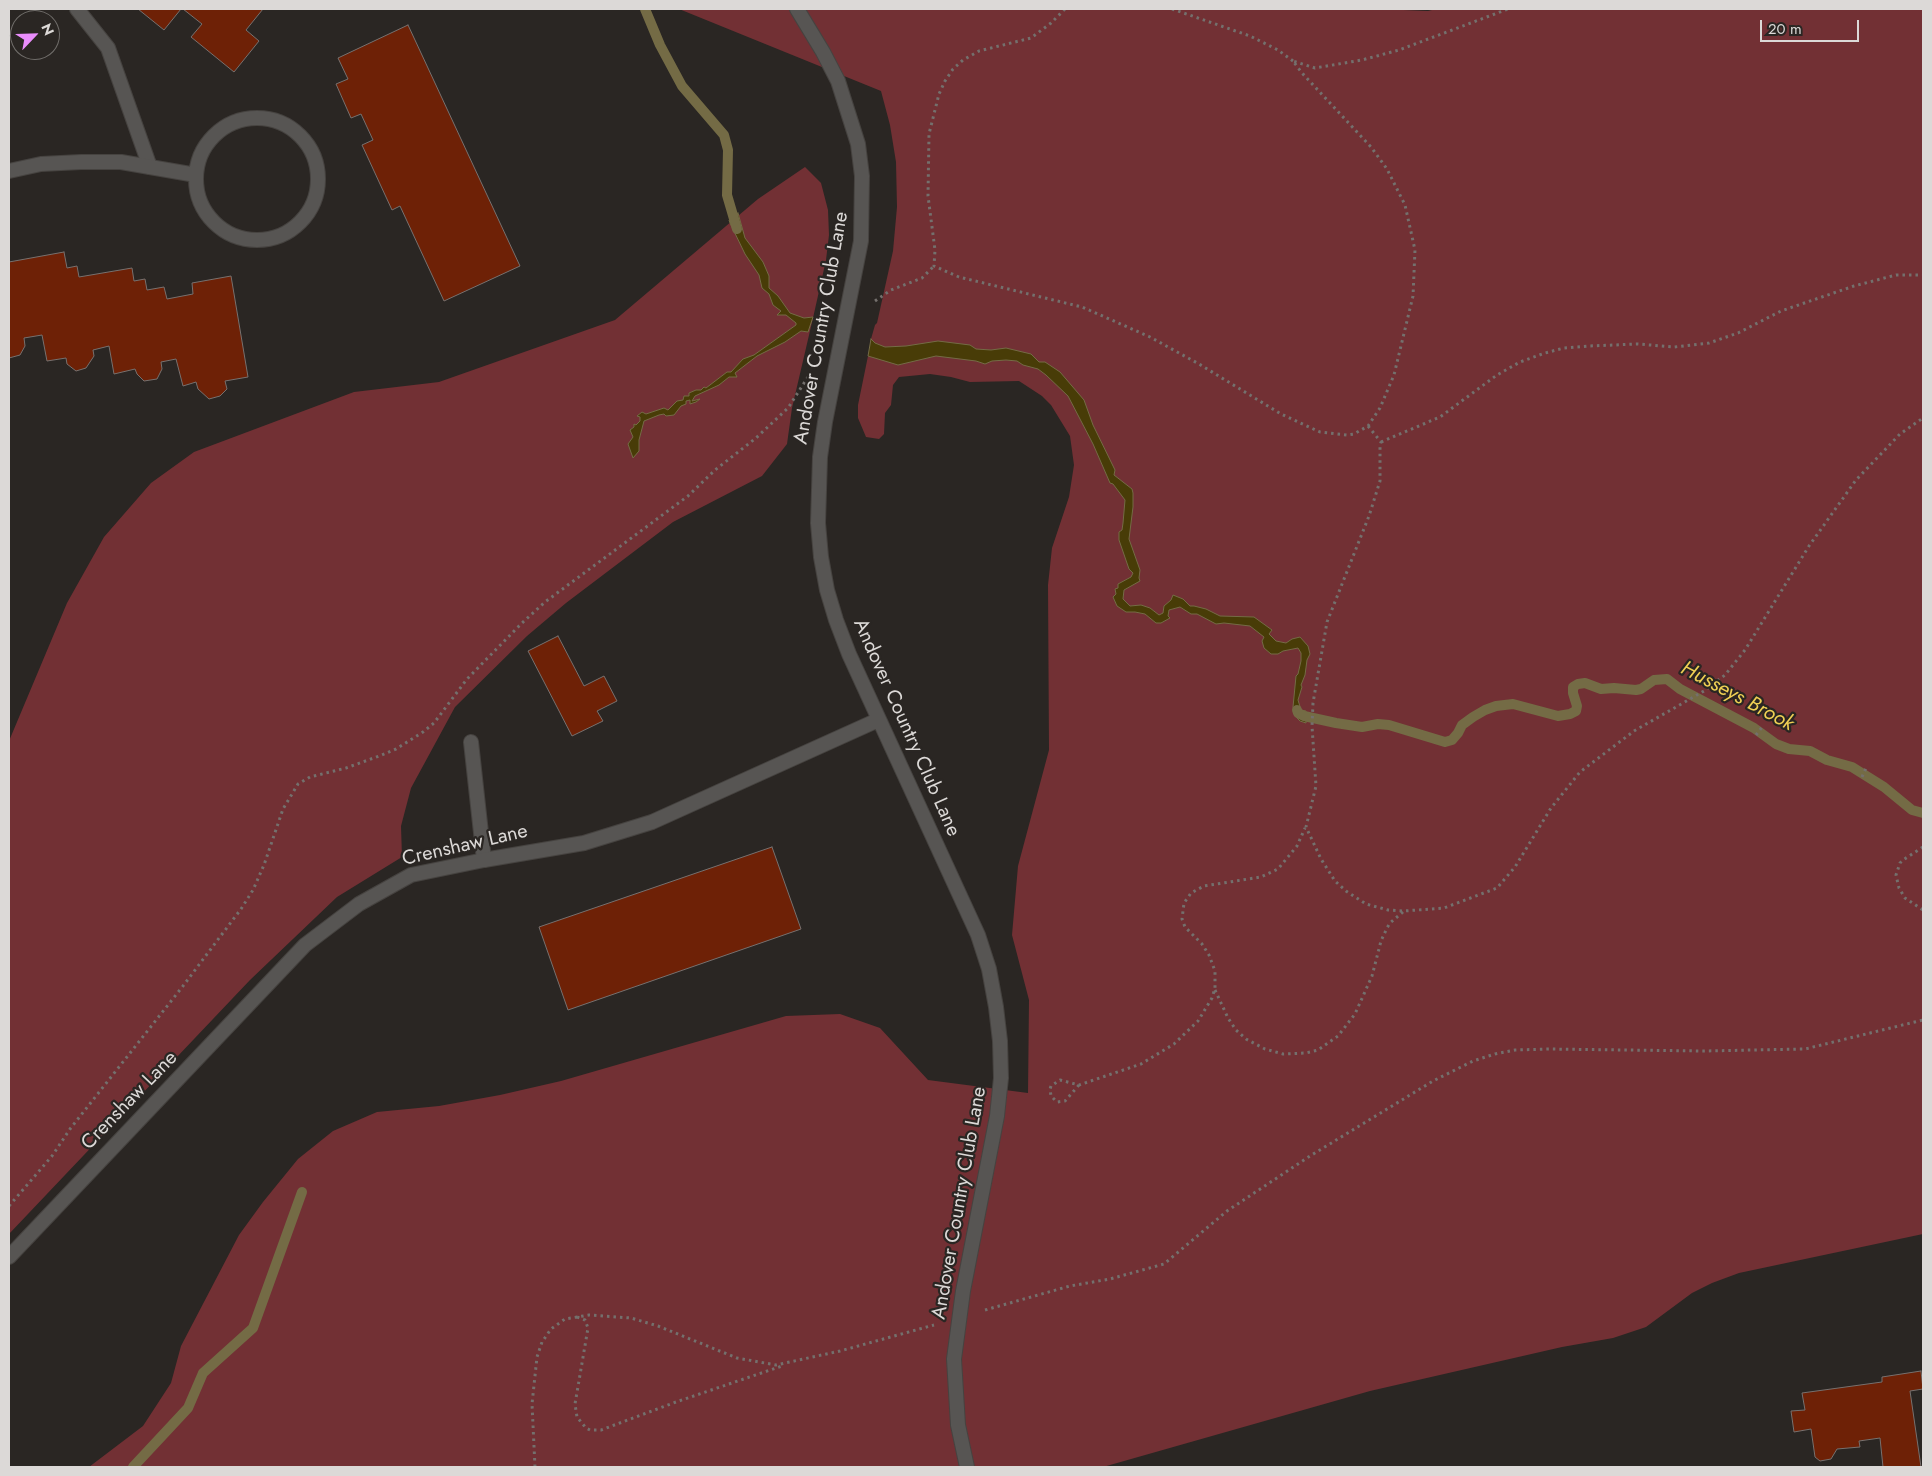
<!DOCTYPE html>
<style>
body{margin:0}
#map{position:relative;width:1932px;height:1476px;overflow:hidden;background:#2a2623;font-family:Jost,sans-serif}
canvas{display:block}
.frame{position:absolute;inset:0;border:10px solid #dcd9d7;pointer-events:none}
.north{position:absolute;left:10px;top:10px;width:50px;height:50px;box-sizing:border-box;background:#2a2623;border:1px solid #716e6b;border-radius:50%;rotate:66deg;font-size:14px;font-weight:700;line-height:20px;text-align:center;color:#dcd9d7}
.north::after{content:'';display:block;margin:auto;width:18px;height:22px;background:#ea8dfc;clip-path:polygon(50% 0,100% 100%,50% 72%,0 100%)}
.scale{position:absolute;left:1760px;top:20px;width:99px;height:22px;box-sizing:border-box;border:2px solid #dcd9d7;border-top:0;padding-left:6px;font-size:15px;line-height:18px;white-space:nowrap;color:#dcd9d7;-webkit-text-stroke:4px #2a2623;paint-order:stroke}
</style>
<div id="map">
<canvas width="1932" height="1476"></canvas>
<div class="frame"></div>
<div class="north">N</div>
<div class="scale">20 m</div>
</div>
<script>
const g = document.querySelector('canvas').getContext('2d');
g.lineJoin = 'round';
function fill(path, color) { g.fillStyle = color; g.fill(path, 'evenodd'); }
const shape = rows => new Path2D(rows.map(r => 'M' + r).join(''));
function strokePath(path, color, width, dash) { g.strokeStyle = color; g.lineWidth = width; g.lineCap = dash ? 'butt' : 'round'; g.setLineDash(dash || []); g.stroke(path); }
function label(font, color, halo, rows, align = 'center') {
  g.font = font + ' Jost,sans-serif'; g.lineWidth = 4.5; g.setLineDash([]); g.textBaseline = 'middle'; g.strokeStyle = halo; g.fillStyle = color; for (const [text, x, y, turn = 0] of rows) {
    g.save(); g.translate(x, y); g.rotate((+turn || 0) * Math.PI / 180); g.textAlign = isNaN(turn) ? turn : align; if (halo) g.strokeText(text, 0, 0); g.fillText(text, 0, 0); g.restore();
  }
}
const green = shape([
 [679,9,1379,9,1428,11,1436,9,1923,9,1923,1234,1739,1273,1712,1283,1692,1293,1646,1327,1613,1338,1562,1347,1370,1391,1103,1467,89,1467,143,1426,171,1383,181,1346,239,1235,263,1202,298,1159,333,1131,377,1112,439,1106,500,1095,561,1081,786,1016,840,1014,880,1028,928,1080,1028,1093,1029,1000,1012,935,1018,866,1049,750,1048,585,1052,548,1069,497,1074,465,1070,436,1051,405,1042,396,1019,381,970,382,951,377,930,374,899,377,893,385,891,405,885,413,884,434,879,439,866,437,858,418,858,405,868,356,870,357,873,342,871,339,875,325,877,323,893,251,897,207,896,162,890,125,881,91],
 [805,167,821,183,828,210,829,235,826,260,813,318,792,408,787,444,762,476,673,522,566,603,527,636,455,707,411,788,401,826,402,857,337,897,250,980,9,1234,9,741,67,603,104,537,151,483,194,452,354,392,439,382,615,320,758,199]
]);
const water = shape([
 [738,213,745,238,763,262,769,276,769,288,778,296,790,313,804,318,813,317,808,332,801,331,785,342,757,356,735,373,737,377,729,377,719,385,695,396,692,401,700,399,696,402,690,404,690,400,686,401,686,404,681,406,674,415,666,416,664,414,659,415,644,421,639,440,639,451,633,458,628,444,633,437,630,430,634,427,634,424,636,425,640,421,640,417,637,416,642,412,646,414,664,408,668,410,677,401,683,400,684,396,689,396,689,393,696,390,701,390,704,387,706,388,727,372,731,372,743,359,754,355,796,325,796,323,786,315,777,315,781,311,773,305,769,294,762,288,759,275,745,254,730,223,729,220,738,213],
 [871,339,875,343,885,347,906,346,938,341,970,345,976,349,991,350,1006,348,1031,354,1039,362,1045,362,1060,372,1084,400,1093,425,1115,470,1114,475,1132,489,1133,493,1133,507,1129,539,1140,570,1139,578,1140,581,1124,590,1123,599,1130,606,1141,605,1150,608,1159,615,1163,613,1164,606,1171,600,1173,595,1183,599,1190,606,1194,606,1206,609,1220,616,1254,617,1272,630,1269,634,1276,641,1286,643,1292,639,1300,637,1308,646,1310,654,1307,660,1305,675,1301,685,1302,687,1298,700,1301,710,1306,711,1306,723,1300,721,1295,716,1293,707,1296,676,1298,674,1301,661,1301,653,1298,648,1283,651,1278,654,1271,654,1264,648,1262,641,1264,637,1250,626,1224,623,1216,624,1197,614,1191,614,1180,607,1169,610,1168,616,1170,618,1161,623,1156,623,1145,614,1135,612,1126,612,1117,606,1113,597,1116,594,1115,589,1118,588,1118,584,1131,577,1133,573,1129,569,1119,540,1119,532,1122,530,1123,523,1125,500,1113,484,1110,483,1093,444,1068,396,1046,375,1038,369,1023,365,1017,361,1006,360,992,361,985,364,976,361,936,356,898,365,868,356,871,339]
]);
const stream = shape([
 [645,9,660,45,682,86,724,135,728,150,727,195,737,229],
 [1297,710,1298,713,1304,716,1336,723,1362,727,1378,724,1389,725,1445,742,1452,740,1458,733,1462,725,1473,717,1485,710,1496,706,1513,704,1558,716,1570,714,1576,711,1577,706,1573,693,1573,687,1578,684,1585,683,1601,689,1614,688,1636,690,1641,689,1654,680,1667,679,1680,689,1754,728,1776,744,1789,749,1810,751,1827,760,1852,767,1884,787,1912,810,1923,813],
 [133,1467,188,1408,203,1373,253,1328,302,1192]
]);
const building = shape([
 [138,9,181,9,164,30,138,9],
 [183,9,263,9,246,30,259,41,234,72,191,37,202,24,183,9],
 [408,25,520,266,444,301,400,206,392,210,362,145,373,140,361,114,351,118,336,84,348,79,338,58,408,25],
 [64,252,67,268,77,266,79,277,132,268,134,281,145,279,147,290,164,287,167,299,193,294,192,283,231,276,248,377,225,381,227,389,220,396,209,399,198,389,196,382,183,386,176,359,161,362,162,369,157,379,144,381,137,374,135,369,114,374,109,346,93,350,94,356,86,368,76,371,67,364,66,358,47,361,42,335,24,338,25,346,20,355,9,358,9,262,64,252],
 [558,636,584,686,604,676,617,701,597,711,603,721,572,736,528,651,558,636],
 [772,847,801,929,568,1010,539,927,772,847],
 [1921,1371,1923,1389,1910,1391,1921,1467,1883,1467,1880,1438,1859,1441,1860,1447,1837,1449,1831,1459,1820,1461,1815,1457,1811,1429,1794,1432,1791,1411,1805,1410,1802,1393,1882,1382,1882,1377,1921,1371]
]);
const path = shape([
 [1065,9,1051,23,1031,38,979,51,963,60,953,69,945,81,939,94,929,134,928,196,935,250,934,266,959,277,1082,307,1150,337,1199,364,1281,414,1320,432,1347,435,1354,434,1368,426,1380,408,1394,375,1413,296,1415,250,1405,205,1387,169,1371,147,1302,73,1293,61,1315,68,1362,60,1399,50,1508,9],
 [1172,9,1250,36,1278,50,1293,61],
 [875,301,891,290,922,278,934,266],
 [1368,426,1381,442,1380,446,1380,481,1369,516,1327,622,1313,703,1312,726,1316,786,1306,827,1321,859,1335,881,1346,891,1366,904,1388,910,1404,911,1444,908,1497,888,1515,867,1551,808,1580,772,1634,731,1704,691,1725,675,1745,650,1809,546,1856,480,1900,434,1923,418],
 [1381,442,1440,417,1497,375,1520,362,1545,353,1564,348,1589,346,1638,344,1674,347,1709,343,1738,333,1781,311,1854,286,1896,275,1923,275],
 [1756,735,1762,727],
 [1862,777,1866,768],
 [1923,847,1903,860,1900,863,1896,875,1899,888,1905,898,1923,910],
 [1215,990,1228,1018,1236,1030,1246,1039,1265,1049,1283,1054,1306,1053,1318,1050,1338,1036,1355,1014,1372,976,1381,941,1387,928,1390,923,1404,911],
 [1079,1085,1065,1101,1057,1102,1051,1096,1050,1089,1051,1086,1060,1080,1079,1085,1141,1064,1174,1044,1198,1021,1212,998,1215,988,1215,971,1209,955,1202,944,1185,927,1182,919,1184,903,1191,893,1204,886,1261,877,1278,869,1297,846,1305,828],
 [9,1206,52,1156,70,1129,183,986,241,909,253,890,264,865,283,809,298,784,310,777,346,768,382,755,396,749,423,732,434,723,467,679,522,623,545,602,688,496,715,470,756,438,788,408,808,377],
 [985,1310,1070,1286,1110,1279,1164,1264,1227,1211,1310,1156,1433,1081,1473,1061,1495,1054,1515,1050,1549,1049,1703,1051,1805,1049,1923,1020],
 [577,1317,585,1320,588,1328,575,1404,577,1417,586,1428,590,1430,601,1430,676,1402,782,1366],
 [535,1467,532,1404,537,1357,542,1342,551,1329,565,1319,589,1315,631,1318,658,1326,737,1358,776,1365,840,1351,934,1325]
]);
const service = shape([
 [77,9,108,48,150,167],
 [471,742,484,860]
]);
const minor = shape([
 [797,9,823,52,838,81,858,144,862,176,861,241,825,422,820,457,818,523,821,557,827,590,836,620,849,654,978,935,989,969,996,1007,1000,1041,1001,1078,997,1116,963,1291,954,1359,958,1425,967,1467],
 '196 179a61 61 0 1 1 122 0a61 61 0 1 1-122 0Z',
 [9,171,41,164,81,162,121,162,196,175],
 [9,1257,305,945,359,904,411,875,484,860,584,843,652,822,878,720]
]);
const streetNames = [
 ["Andover Country Club Lane",822,328,-80],
 ["Andover Country Club Lane",906,728,66],
 ["Crenshaw Lane",465,846,-13],
 ["Crenshaw Lane",130,1101,-46],
 ["Andover Country Club Lane",960,1203,-80]
];
const waterNames = [
 ["Husseys Brook",1737,697,28]
];
fill(green, '#723034');
fill(water, '#483c07');
strokePath(water, '#746b45', 1);
strokePath(stream, '#746b45', 10);
fill(building, '#6e2106');
strokePath(building, '#77716f', 1);
strokePath(service, '#464340', 16);
strokePath(minor, '#464340', 16);
strokePath(path, '#74706d', 3, [2.5, 4]);
strokePath(service, '#575553', 14);
strokePath(minor, '#575553', 14);
label('20px', '#dcd9d7', '#2a2623', streetNames);
label('italic 21px', '#efd054', '#2a2623', waterNames);
</script>
